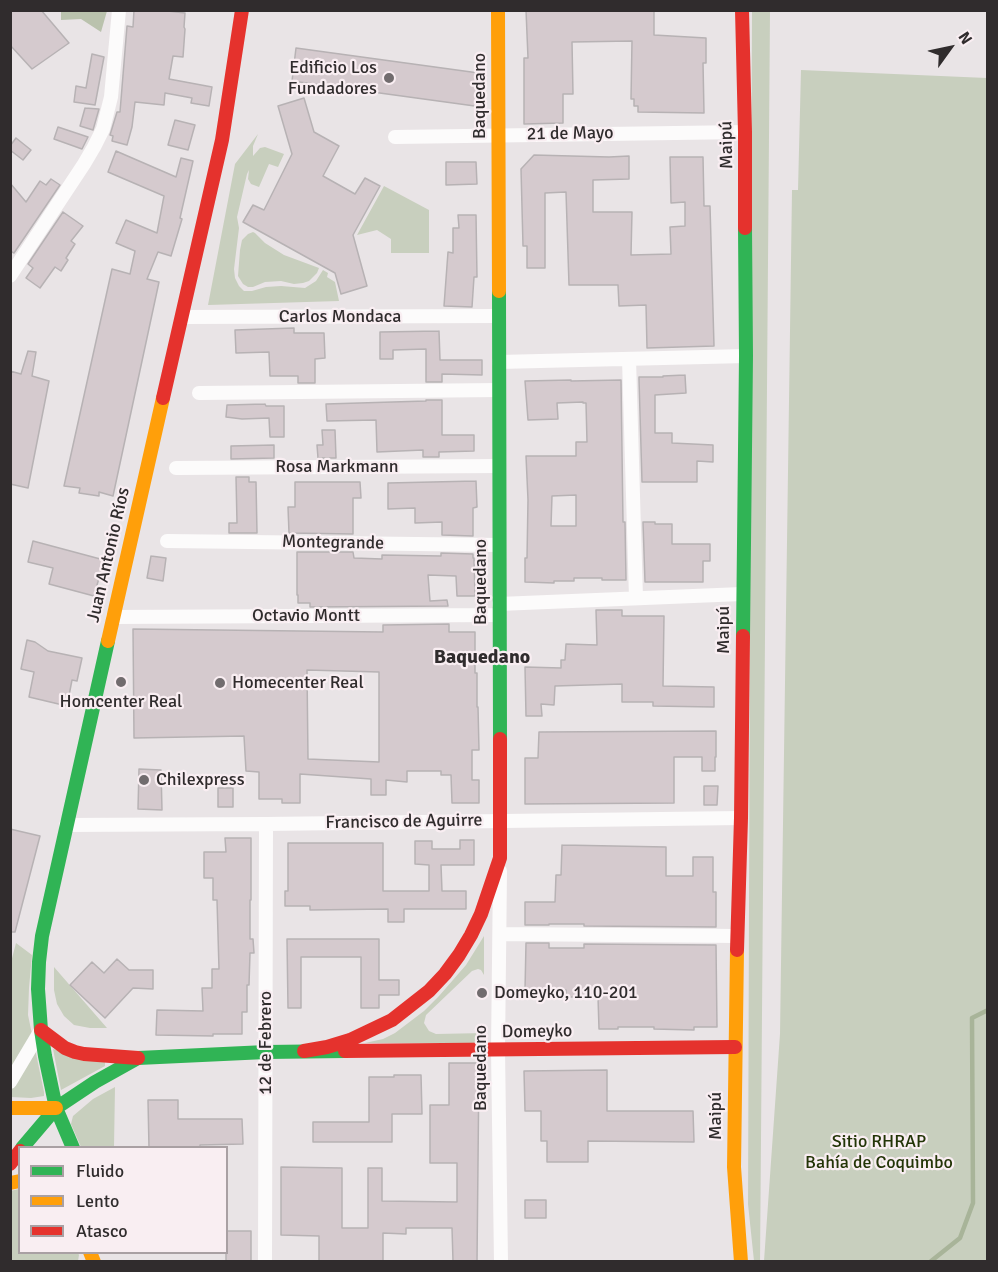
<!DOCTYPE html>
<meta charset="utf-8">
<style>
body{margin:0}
#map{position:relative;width:998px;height:1272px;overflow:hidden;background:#e9e4e6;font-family:Signika,sans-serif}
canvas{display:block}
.frame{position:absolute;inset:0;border:12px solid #302c2d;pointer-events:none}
.legend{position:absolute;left:18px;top:1146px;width:210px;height:108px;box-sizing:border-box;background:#f9eef2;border:2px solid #a9a0a3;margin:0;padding:8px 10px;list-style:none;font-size:18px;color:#302c2d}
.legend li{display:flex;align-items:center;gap:12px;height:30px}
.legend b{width:30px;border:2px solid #a9a0a3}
.north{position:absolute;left:920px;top:18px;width:60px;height:60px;-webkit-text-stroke:4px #f9eef2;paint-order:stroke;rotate:57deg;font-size:16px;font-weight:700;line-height:24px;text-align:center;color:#302c2d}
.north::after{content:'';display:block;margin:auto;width:21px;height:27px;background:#302c2d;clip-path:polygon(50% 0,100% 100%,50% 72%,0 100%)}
</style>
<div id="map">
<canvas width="998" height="1272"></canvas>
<div class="frame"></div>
<ul class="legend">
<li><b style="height:8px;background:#30b455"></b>Fluido</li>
<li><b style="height:8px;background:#ff9f0a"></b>Lento</li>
<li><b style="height:8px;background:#e5322d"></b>Atasco</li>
</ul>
<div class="north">N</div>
</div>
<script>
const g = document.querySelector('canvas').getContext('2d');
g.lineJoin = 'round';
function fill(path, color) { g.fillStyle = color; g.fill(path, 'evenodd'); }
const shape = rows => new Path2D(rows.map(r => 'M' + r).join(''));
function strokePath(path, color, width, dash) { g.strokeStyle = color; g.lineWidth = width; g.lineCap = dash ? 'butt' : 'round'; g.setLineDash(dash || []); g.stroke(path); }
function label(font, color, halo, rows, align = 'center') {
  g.font = font + ' Signika,sans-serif'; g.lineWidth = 4.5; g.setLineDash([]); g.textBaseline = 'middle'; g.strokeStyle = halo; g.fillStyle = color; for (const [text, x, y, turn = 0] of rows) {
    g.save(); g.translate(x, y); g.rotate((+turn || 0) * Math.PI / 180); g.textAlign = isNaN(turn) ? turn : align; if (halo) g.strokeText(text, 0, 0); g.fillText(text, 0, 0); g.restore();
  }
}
const green = shape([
 [752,11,770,11,760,1262,754,1261,748,1204],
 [801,70,987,78,987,1261,764,1261,780,1034,792,190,798,190],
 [258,134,253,146,253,156,260,148,265,147,284,154,278,167,269,164,259,187,251,184,248,179,249,170,247,174,237,217,239,228,234,269,235,278,239,286,244,291,252,291,266,287,281,286,305,288,316,281,323,270,328,273,327,277,335,282,339,301,208,305,235,164],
 [384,186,429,210,429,253,391,253,391,239,377,230,357,235],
 [253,232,255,233,265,243,284,255,319,268,317,273,309,281,303,283,294,284,281,281,265,282,253,287,248,287,243,284,238,276,240,250,242,240,248,234],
 [484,936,484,975,481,970,478,969,472,971,426,1015,424,1023,429,1031,436,1034,485,1033,485,1043,365,1043,383,1039,395,1033,424,1011,439,996,466,965],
 [16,943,32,955,29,988,28,1015,44,1092,44,1096,31,1098,11,1097,10,966],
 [54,967,107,1028,90,1028,74,1025,64,1016,57,1004,54,990],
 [53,1049,105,1062,105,1066,61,1090],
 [115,1087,114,1147,81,1147,71,1124,73,1116,93,1099],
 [19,1189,20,1252,78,1253,79,1255,78,1261,11,1261,10,1191]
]);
const forest = shape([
 [107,11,101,32,81,19,61,20,61,11]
]);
const stream = shape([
 [930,1262,960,1238,973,1203,972,1018,988,1010]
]);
const building = shape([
 [10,10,41,10,69,43,32,69,10,45,10,10],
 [134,10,159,10,185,13,184,27,185,29,183,57,173,56,169,79,212,87,209,106,191,103,192,98,165,93,164,105,135,102,132,127,127,145,112,141,113,136,110,135,117,112,120,112,127,26,133,27,134,10],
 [526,10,654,10,654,35,706,38,706,63,703,63,704,113,638,112,638,106,634,106,634,99,631,99,632,41,572,42,573,94,563,94,563,123,524,124,524,58,528,58,526,10],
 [296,48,486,74,482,107,292,81,296,48],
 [92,54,104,57,95,105,74,102,76,86,86,88,92,54],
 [304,98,314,132,339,146,323,176,355,194,365,178,380,186,353,235,367,286,341,294,335,273,243,222,253,205,264,210,292,154,278,106,304,98],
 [85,108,99,109,93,130,80,126,85,108],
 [175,120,195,125,188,150,168,145,175,120],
 [58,127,88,137,82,149,54,139,58,127],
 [16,138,31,150,23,160,10,150,10,146,16,138],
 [116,151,176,177,181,158,193,161,180,218,182,219,171,256,158,252,147,279,159,282,113,496,99,492,99,496,79,493,80,488,64,486,112,269,130,274,135,251,116,243,126,220,157,233,164,196,108,172,116,151],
 [534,155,609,157,629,156,629,179,593,180,593,212,632,212,631,255,671,254,670,227,685,226,685,202,671,203,670,157,703,157,704,206,710,206,714,346,647,348,646,305,619,306,618,285,569,285,566,192,545,193,545,268,527,268,527,246,523,246,521,169,534,155],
 [446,162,476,162,477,184,446,185,446,162],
 [51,179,60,185,14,253,10,251,10,183,26,202,40,181,46,185,51,179],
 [63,212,83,226,71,241,75,244,66,258,68,260,61,271,55,267,40,288,26,278,33,268,28,264,63,212],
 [458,215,476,215,477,277,474,277,472,307,444,306,448,252,453,253,453,228,459,228,458,215],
 [294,328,294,333,324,333,325,358,315,359,315,383,298,383,298,376,270,376,269,352,236,353,235,330,294,328],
 [439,331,440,360,482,360,482,375,442,374,442,382,426,382,426,349,393,350,393,359,380,359,380,332,439,331],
 [28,351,36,352,32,376,49,381,28,488,10,484,10,371,21,374,28,351],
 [685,375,686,393,655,395,655,433,672,433,672,443,713,445,713,462,697,461,697,482,642,482,639,379,639,377,663,377,663,376,685,375],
 [571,380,571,381,621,380,623,522,625,522,626,580,602,580,602,578,574,578,574,581,554,581,554,583,525,582,525,558,527,558,528,500,526,456,576,456,576,442,587,442,586,403,583,403,583,402,557,403,558,419,528,420,525,381,571,380],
 [576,495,576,526,551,526,552,496,576,495],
 [426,400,442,400,442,435,474,435,474,451,439,452,439,457,423,457,423,450,377,452,376,420,327,421,326,404,426,401,426,400],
 [265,404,266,406,284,406,284,437,270,437,269,418,242,419,226,417,227,405,265,404],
 [322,430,335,430,336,458,318,458,317,445,323,445,322,430],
 [274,445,274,458,231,459,231,446,274,445],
 [236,477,249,477,249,482,256,482,257,533,229,533,229,523,237,523,236,477],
 [476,481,477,507,473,508,473,536,442,535,442,522,415,523,415,508,388,509,388,483,476,481],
 [295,482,360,482,361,498,353,498,353,534,289,533,288,507,295,507,295,482],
 [643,522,655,522,655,524,672,524,672,544,710,544,710,561,703,561,703,582,645,582,643,522],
 [33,541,104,560,94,596,49,584,53,568,28,562,33,541],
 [297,552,353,552,354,558,382,559,382,555,441,556,441,553,473,554,473,558,474,558,475,596,457,596,456,576,428,575,430,601,447,600,448,606,310,607,310,603,298,603,298,595,297,595,297,552],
 [151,556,166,558,163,581,147,578,151,556],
 [596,610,622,610,622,616,664,616,663,686,714,687,714,707,653,706,653,702,622,702,622,684,555,686,554,705,541,704,542,716,526,716,525,667,561,668,561,660,565,660,566,644,597,645,596,610],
 [449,624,449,632,475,632,475,673,477,673,477,707,478,707,479,750,472,750,472,780,479,780,479,803,452,803,451,775,441,775,441,771,407,771,407,782,386,780,386,795,371,795,371,779,300,774,300,803,282,803,282,799,259,799,259,772,246,771,244,736,134,738,133,629,383,632,383,625,449,624],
 [307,670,379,672,379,762,308,759,307,670],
 [27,640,35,642,48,651,82,658,77,681,72,680,67,706,29,697,34,672,21,669,27,640],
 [716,731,716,757,715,757,715,771,702,771,702,757,674,757,674,803,525,804,525,758,538,758,539,732,716,731],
 [139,769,161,770,162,810,138,809,139,769],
 [704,786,718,786,717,805,704,805,704,786],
 [218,788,233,788,233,807,218,807,218,788],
 [10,829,40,836,15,932,10,932,10,829],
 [225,838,251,838,251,900,250,900,250,939,253,939,254,953,250,953,249,985,247,985,247,1012,242,1012,242,1034,213,1034,213,1036,156,1035,157,1010,203,1011,202,988,212,988,212,969,219,969,217,900,213,900,213,878,204,878,204,852,226,852,225,838],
 [460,840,474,840,474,865,441,865,442,891,466,891,466,909,404,909,404,922,388,922,388,909,310,910,310,906,285,906,285,891,288,891,288,843,383,843,383,891,429,891,429,865,415,864,415,841,432,841,432,849,460,849,460,840],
 [562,845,666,847,666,876,693,876,693,857,713,857,713,892,716,892,716,927,584,926,584,924,549,924,549,925,525,925,525,902,555,902,556,875,561,875,562,845],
 [287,939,379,939,379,980,399,980,399,995,379,995,379,1008,361,1008,361,957,301,957,301,1008,288,1008,287,939],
 [526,943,549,943,549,948,584,948,584,944,716,945,717,1027,694,1027,694,1030,654,1029,654,1027,618,1027,618,1029,599,1029,598,997,566,997,566,990,525,990,526,943],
 [117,959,129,970,153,970,153,989,133,988,105,1018,70,985,92,962,104,973,117,959],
 [449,1063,479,1063,477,1262,453,1261,452,1228,406,1228,406,1234,383,1233,383,1261,319,1261,319,1236,281,1235,281,1167,342,1168,342,1228,368,1228,368,1168,382,1168,382,1201,457,1202,457,1163,430,1163,430,1105,449,1105,449,1063],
 [607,1070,607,1111,693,1111,694,1142,588,1141,588,1162,547,1162,547,1141,541,1141,541,1111,525,1111,524,1071,607,1070],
 [394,1075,421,1075,422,1114,392,1114,392,1142,313,1142,313,1122,369,1122,369,1077,394,1077,394,1075],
 [148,1100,178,1100,178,1119,242,1119,243,1144,200,1145,200,1148,149,1148,148,1100],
 [525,1200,546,1200,546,1218,525,1218,525,1200],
 [226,1231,251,1231,251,1262,226,1262,226,1231]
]);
const street = shape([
 [395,137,745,132],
 [10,276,84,164,94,147,103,129,111,97,119,10],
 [182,317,499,316],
 [629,359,636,598],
 [499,362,746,356],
 [199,393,499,390],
 [176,468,499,466],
 [167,541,499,545],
 [499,604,742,594],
 [113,617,499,615],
 [66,825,266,824,741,818],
 [500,871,498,1050,501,1262],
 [500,934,737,936],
 [10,1082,41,1030],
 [265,1262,266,824]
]);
const fast = shape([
 [499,291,500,739],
 [743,636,746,356,745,228],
 [22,1148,56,1108,95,1082,138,1058,266,1052,345,1051],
 [73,1148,56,1108,45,1056,41,1030,38,989,39,962,42,936,108,641]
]);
const slow = shape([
 [498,10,499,291],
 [108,641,163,398],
 [737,950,734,1167,741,1262],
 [10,1108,56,1108],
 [10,1183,20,1181],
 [90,1252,94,1262]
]);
const jam = shape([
 [742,10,745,132,745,228],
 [163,398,222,140,242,10],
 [737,950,741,818,743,636],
 [41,1030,65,1048,75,1052,84,1054,138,1058],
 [304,1051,327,1047,350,1040,392,1020,429,991,445,974,459,955,471,935,481,914,500,858,500,739],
 [345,1051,735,1047],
 [10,1164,20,1151]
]);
const markers = [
 [389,78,6,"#716c6e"],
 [121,682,6,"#716c6e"],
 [220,683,6,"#716c6e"],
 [144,780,6,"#716c6e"],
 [482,993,6,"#716c6e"]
];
const poiNames = [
 ["Edificio Los",377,68,"right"],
 ["Fundadores",377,89,"right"],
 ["Homecenter Real",232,683],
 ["Homcenter Real",121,702,"center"],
 ["Chilexpress",156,780],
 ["Domeyko, 110-201",494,993]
];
const streetNames = [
 ["Baquedano",480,96,-90],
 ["21 de Mayo",570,134,-1],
 ["Maipú",727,145,-91],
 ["Carlos Mondaca",340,317],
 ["Rosa Markmann",337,467],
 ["Montegrande",333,543,1],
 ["Juan Antonio Ríos",109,555,-77],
 ["Baquedano",481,582,-90],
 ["Octavio Montt",306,616],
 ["Maipú",724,630,-90],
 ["Francisco de Aguirre",404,822,-1],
 ["Domeyko",537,1032,-1],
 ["12 de Febrero",266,1043,-90],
 ["Baquedano",481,1068,-90],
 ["Maipú",716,1116,-90]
];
const parkNames = [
 ["Sitio RHRAP",879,1142],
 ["Bahía de Coquimbo",879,1163]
];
const neighbourhoodNames = [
 ["Baquedano",482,658]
];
fill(green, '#c8cfbe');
fill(forest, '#bac2ad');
strokePath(stream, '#a8b499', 4.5);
fill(building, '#d5cace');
strokePath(building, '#b7b2b4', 1.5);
strokePath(street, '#fcfbfb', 14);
strokePath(fast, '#30b455', 14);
strokePath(slow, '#ff9f0a', 14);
strokePath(jam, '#e5322d', 14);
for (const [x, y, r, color] of markers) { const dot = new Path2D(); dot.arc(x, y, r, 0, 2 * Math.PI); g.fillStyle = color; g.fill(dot); strokePath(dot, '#f9eef2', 2); }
label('18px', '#302c2d', '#f9eef2', poiNames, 'left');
label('18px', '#302c2d', '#f9eef2', streetNames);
label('18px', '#233507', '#f9eef2', parkNames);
label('bold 20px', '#302c2d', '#f9eef2', neighbourhoodNames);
</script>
